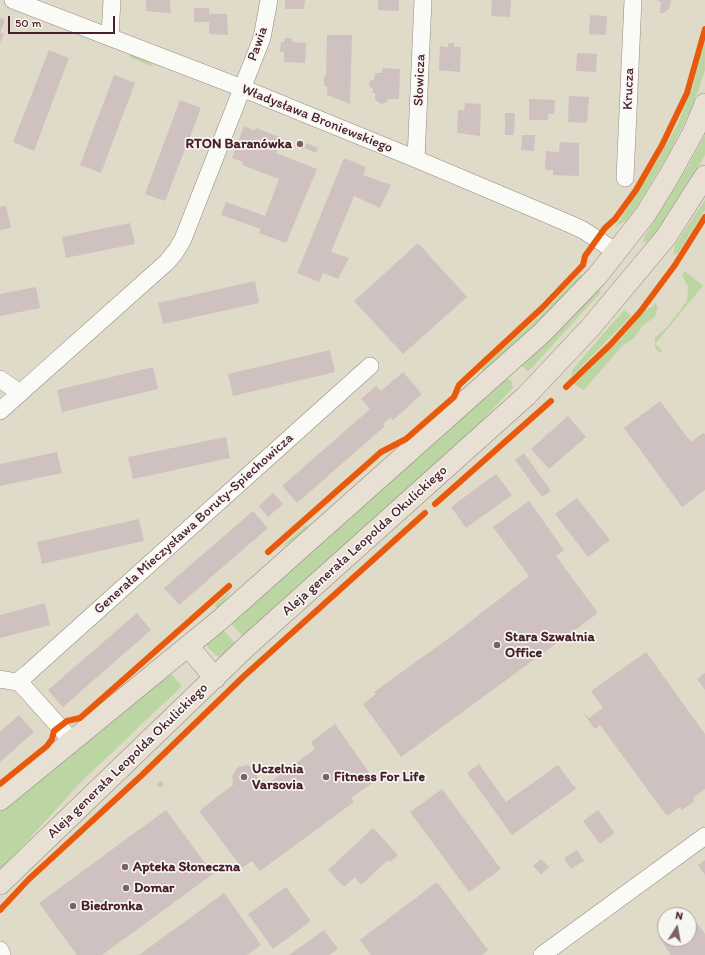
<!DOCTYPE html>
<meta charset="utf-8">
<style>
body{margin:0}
#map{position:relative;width:705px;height:955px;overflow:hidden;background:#e0dbc9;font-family:Itim,sans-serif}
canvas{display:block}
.north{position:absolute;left:657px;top:907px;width:40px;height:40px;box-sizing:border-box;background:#f6f6f2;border:1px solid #b1a0a2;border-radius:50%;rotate:11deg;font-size:11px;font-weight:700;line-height:16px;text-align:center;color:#4a1f2b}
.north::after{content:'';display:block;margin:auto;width:14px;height:18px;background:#7e6162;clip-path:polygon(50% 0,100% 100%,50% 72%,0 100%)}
.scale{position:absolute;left:8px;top:16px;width:107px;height:18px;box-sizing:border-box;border:2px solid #4a1f2b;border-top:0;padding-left:5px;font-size:12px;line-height:14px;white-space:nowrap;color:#4a1f2b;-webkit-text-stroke:3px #f6f6f2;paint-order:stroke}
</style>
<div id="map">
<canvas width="705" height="955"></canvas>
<div class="north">N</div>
<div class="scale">50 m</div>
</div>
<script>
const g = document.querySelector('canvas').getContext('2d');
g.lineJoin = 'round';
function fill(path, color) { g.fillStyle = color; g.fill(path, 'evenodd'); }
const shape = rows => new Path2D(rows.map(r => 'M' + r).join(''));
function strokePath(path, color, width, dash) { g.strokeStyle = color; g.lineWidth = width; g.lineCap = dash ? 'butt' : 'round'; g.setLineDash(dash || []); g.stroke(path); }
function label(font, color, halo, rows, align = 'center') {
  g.font = font + ' Itim,sans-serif'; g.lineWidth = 3.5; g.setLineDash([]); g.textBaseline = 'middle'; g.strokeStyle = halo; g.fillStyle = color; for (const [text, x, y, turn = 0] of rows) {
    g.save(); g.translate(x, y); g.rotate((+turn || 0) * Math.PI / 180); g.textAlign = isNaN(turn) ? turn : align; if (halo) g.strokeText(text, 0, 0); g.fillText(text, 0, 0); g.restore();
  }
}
const green = shape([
 [705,41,705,70,694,103,685,122,669,153,637,206,627,220,615,227,657,161,677,125,692,89],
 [130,53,150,61,153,67,129,57],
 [705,135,705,155,694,175,665,221,652,239,644,243,643,241,645,236,690,163],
 [705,200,705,210,678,253,673,255,675,245],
 [685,271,703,286,655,344,663,351,659,353,655,347,655,338,667,327,687,301,688,287,682,275],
 [580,274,584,278,486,374,481,369,541,315],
 [597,288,601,292,528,372,521,364],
 [655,303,658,307,655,317,643,325,634,338,622,346,584,390,574,384,621,339,645,310,652,307],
 [624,310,631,316,571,377,572,370],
 [507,378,512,382,513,388,470,433,244,638,230,622],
 [306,525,310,530,279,549],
 [229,592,230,593,218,609,214,605],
 [222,629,236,644,220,658,209,649,206,643],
 [170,673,182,686,80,783,0,871,0,812]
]);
const building = shape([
 [146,0,170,0,171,13,146,11],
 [285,0,305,0,304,9,285,9],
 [378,0,399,0,399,11,378,10],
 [492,0,511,0,510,17,491,16],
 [656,0,671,0,669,9,663,13,660,13,661,2],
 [194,8,209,8,209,14,227,14,228,35,209,34,209,22,194,22],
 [590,15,607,16,606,35,589,34],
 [0,18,5,20,0,33,4,34,0,43],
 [327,35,352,35,350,104,327,95,327,86,324,86,324,77,326,77],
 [285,38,292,38,292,42,306,43,305,63,284,62,284,52,280,52,281,42,284,42],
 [448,43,454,43,454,47,461,47,460,72,439,70,440,46,448,47],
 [49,50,69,58,34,151,13,142],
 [577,53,597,54,596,72,576,71],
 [382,68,400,69,399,99,388,99,387,102,381,104,375,100,375,93,372,93,373,89,369,86,370,80,374,80,375,73,382,73],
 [114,75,135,83,101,173,80,165],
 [569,96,589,97,587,123,568,122],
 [529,99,555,100,554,114,548,114,548,120,529,120],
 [180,100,201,108,165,201,145,194],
 [465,103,481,104,480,136,457,133,458,110,464,110],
 [505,113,515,113,514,135,505,135],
 [244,126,255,131,256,128,282,138,276,153,317,169,286,243,259,233,261,229,221,215,226,202,265,216,279,179,242,165,243,162,232,158],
 [522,135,535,135,534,151,521,150],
 [297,140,305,143,303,149,295,146],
 [560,142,579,143,579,176,553,175,553,170,545,170,546,151,559,152],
 [306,143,318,148,316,153,305,148],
 [344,158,366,167,363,175,391,185,380,208,354,196,331,252,349,258,338,279,323,273,319,282,297,273],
 [6,206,11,228,0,230,0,207],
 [130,223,135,244,66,258,62,237],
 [418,243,467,297,403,354,354,301],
 [255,281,259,303,163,324,158,303],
 [36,287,40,308,0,316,0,294],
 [330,350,335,372,233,396,228,374],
 [153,367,158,389,62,412,57,390],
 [403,372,422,394,393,420,390,418,383,424,385,426,297,503,282,486,370,409,361,399,376,386,381,391],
 [660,401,691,442,703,433,705,434,705,490,682,507,624,428],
 [568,416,586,437,549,469,531,449],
 [226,437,230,458,133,479,128,457],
 [57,452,62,473,0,486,0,464],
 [524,453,551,491,542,497,515,460],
 [496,474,512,495,466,528,451,507],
 [273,493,283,504,268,517,259,506],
 [577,498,610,540,588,557,555,514],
 [529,501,564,550,556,556,598,613,401,757,363,704,376,694,374,692,449,638,529,576,493,527],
 [253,511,268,528,179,605,164,588],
 [139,519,144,541,42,564,37,542],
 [45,603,50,625,0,638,0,615],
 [137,613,151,630,63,707,48,690],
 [646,652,705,734,705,789,693,798,695,801,682,810,680,807,667,816,600,725,595,729,583,713,589,718,603,708,591,691],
 [705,673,705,690,697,679],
 [19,715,34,732,0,762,0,732],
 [335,724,375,781,351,798,354,802,260,871,252,861,242,868,199,811,233,785,232,776,238,767,248,765,256,771,258,779,270,782,315,749,311,742],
 [479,764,506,802,558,765,576,789,512,835,467,773],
 [161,781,164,785,160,788,157,784],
 [442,789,501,869,469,892,410,812],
 [166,810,213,874,102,955,77,955,39,903],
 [598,810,615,833,600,844,583,821],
 [373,828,398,855,390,862,388,860,361,885,355,877,344,887,328,870],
 [577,850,584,861,571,869,564,858],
 [541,859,549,867,541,875,533,866],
 [705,860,705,875,698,865],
 [437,882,488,950,482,955,371,955,360,940],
 [286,887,311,921,273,949,248,914],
 [224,893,261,945,247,955,139,955],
 [690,914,705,934,705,955,671,955,658,936,665,931,665,939,689,939,689,915],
 [324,930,338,949,329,955,289,955]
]);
const minor = shape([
 [13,0,242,88,416,159,570,224,583,230,615,251],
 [110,36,112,0],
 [416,159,423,0],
 [625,178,633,0],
 [0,379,20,393],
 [0,411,167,262,176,251,183,239,262,38,269,0],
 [0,679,17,682,22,685,73,742],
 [17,682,27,674,370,366],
 [0,950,2,955],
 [542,955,705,836]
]);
const major = shape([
 [188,646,215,678],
 [0,800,221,619,542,333,597,276,645,215,669,176,694,131,705,104],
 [0,884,246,647,526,396,590,328,666,237,705,176]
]);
const cycleway = shape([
 [566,387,611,344,640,312,675,265,705,217],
 [435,504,551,401],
 [268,552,381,452,406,439,454,397,459,385,542,308,583,265,585,256,605,228,615,219,636,190,662,145,687,93,705,29],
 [0,784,47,746,52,739,54,731,67,721,80,718,229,586],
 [0,910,29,879,142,775,243,677,425,513]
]);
const markers = [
 [300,144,4,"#7e6162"],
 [497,645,4,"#7e6162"],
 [244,777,4,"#7e6162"],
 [326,777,4,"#7e6162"],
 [125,867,4,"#7e6162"],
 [126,888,4,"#7e6162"],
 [73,906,4,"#7e6162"]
];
const streetNames = [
 ["Pawia",258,44,-71],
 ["Słowicza",420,80,-88],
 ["Krucza",629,89,-88],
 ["Władysława Broniewskiego",317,119,22],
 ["Generała Mieczysława Boruty-Spiechowicza",194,524,-42],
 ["Aleja generała Leopolda Okulickiego",365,541,-42],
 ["Aleja generała Leopolda Okulickiego",128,761,-44]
];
const poiNames = [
 ["RTON Baranówka",292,144,"right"],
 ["Stara Szwalnia",505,637],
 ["Office",505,653],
 ["Uczelnia",252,769],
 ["Varsovia",252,785],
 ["Fitness For Life",334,777],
 ["Apteka Słoneczna",133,867],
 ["Domar",134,888],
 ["Biedronka",81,906]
];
fill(green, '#bbd6a2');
fill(building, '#cec1bf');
strokePath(minor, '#948a83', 18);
strokePath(major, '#948a83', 22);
strokePath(minor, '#fafaf7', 17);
strokePath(major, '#e7e0d3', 21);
strokePath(cycleway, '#e8590c', 6);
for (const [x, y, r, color] of markers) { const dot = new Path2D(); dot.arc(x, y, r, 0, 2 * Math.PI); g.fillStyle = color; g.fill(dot); strokePath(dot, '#f6f6f2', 1.5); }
label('14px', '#4a1f2b', '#f6f6f2', streetNames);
label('bold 14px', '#4a1f2b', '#f6f6f2', poiNames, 'left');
</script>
